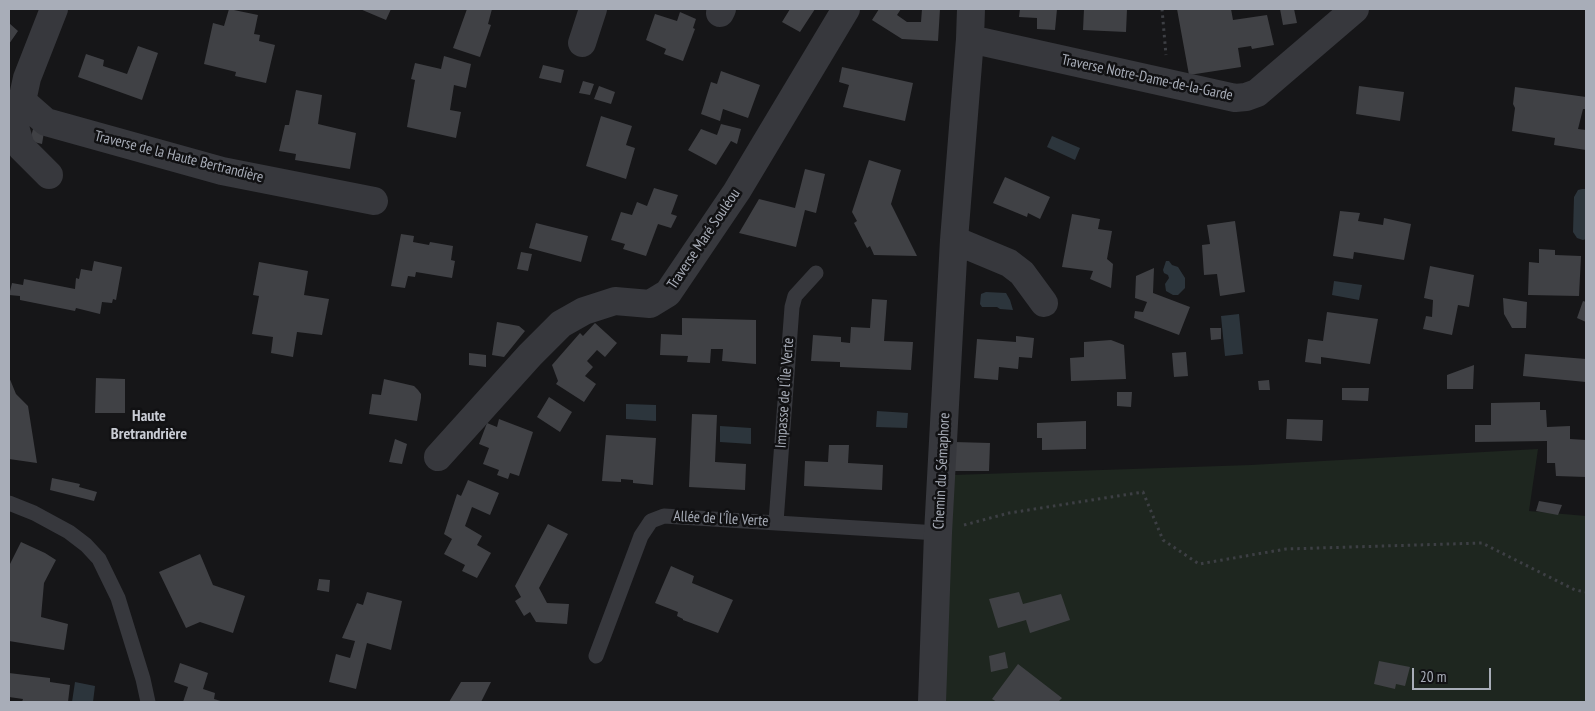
<!DOCTYPE html>
<meta charset="utf-8">
<style>
body{margin:0}
#map{position:relative;width:1595px;height:711px;overflow:hidden;background:#161618;font-family:"PT Sans Narrow",sans-serif}
canvas{display:block}
.frame{position:absolute;inset:0;border:10px solid #a8adb8;pointer-events:none}
.scale{position:absolute;left:1412px;top:668px;width:79px;height:22px;box-sizing:border-box;border:2px solid #a8adb8;border-top:0;padding-left:6px;font-size:15px;line-height:18px;white-space:nowrap;color:#a8adb8;-webkit-text-stroke:4px #111113;paint-order:stroke}
</style>
<div id="map">
<canvas width="1595" height="711"></canvas>
<div class="frame"></div>
<div class="scale">20 m</div>
</div>
<script>
const g = document.querySelector('canvas').getContext('2d');
g.lineJoin = 'round';
function fill(path, color) { g.fillStyle = color; g.fill(path, 'evenodd'); }
const shape = rows => new Path2D(rows.map(r => 'M' + r).join(''));
function strokePath(path, color, width, dash) { g.strokeStyle = color; g.lineWidth = width; g.lineCap = dash ? 'butt' : 'round'; g.setLineDash(dash || []); g.stroke(path); }
function label(font, color, halo, rows, align = 'center') {
  g.font = font + ' "PT Sans Narrow",sans-serif'; g.lineWidth = 5; g.setLineDash([]); g.textBaseline = 'middle'; g.strokeStyle = halo; g.fillStyle = color; for (const [text, x, y, turn = 0] of rows) {
    g.save(); g.translate(x, y); g.rotate((+turn || 0) * Math.PI / 180); g.textAlign = isNaN(turn) ? turn : align; if (halo) g.strokeText(text, 0, 0); g.fillText(text, 0, 0); g.restore();
  }
}
const green = shape([
 [1538,449,1529,511,1586,516,1586,702,942,702,953,475,1251,465]
]);
const water = shape([
 [1052,136,1080,148,1075,160,1047,147],
 [1582,189,1586,189,1586,239,1583,240,1577,238,1573,232,1574,197,1578,190],
 [1166,261,1169,261,1172,265,1178,267,1185,278,1185,288,1178,295,1173,295,1166,291,1165,284,1169,278,1168,275,1164,273,1163,270],
 [1334,281,1362,285,1359,300,1332,295],
 [986,292,1006,293,1010,300,1013,310,1000,309,997,307,982,307,980,304,981,294],
 [1239,314,1243,354,1225,356,1221,316],
 [626,404,656,405,656,421,626,419],
 [877,411,908,413,907,428,876,427],
 [720,426,751,428,751,444,720,442],
 [75,682,95,686,93,702,72,702]
]);
const building = shape([
 [229,9,258,15,254,34,260,35,259,41,275,45,266,83,235,76,236,72,204,64,213,23,224,26],
 [360,9,391,9,386,20],
 [467,9,492,9,488,24,491,25,480,57,453,48],
 [790,9,815,9,800,32,782,22],
 [879,9,901,9,897,15,907,22,921,22,922,9,940,9,938,41,902,39,872,20],
 [1020,9,1057,9,1055,30,1037,29,1037,18,1019,17],
 [1084,9,1127,9,1126,32,1083,30],
 [1177,9,1231,9,1233,20,1267,15,1274,45,1252,49,1251,46,1238,48,1241,67,1189,75],
 [1280,9,1294,9,1297,23,1283,25],
 [680,12,696,19,693,28,695,29,683,61,664,54,666,49,646,40,655,14,677,21],
 [9,23,18,31,9,44],
 [138,46,158,53,142,100,78,77,86,54,104,60,103,66,127,74],
 [444,56,471,64,466,88,454,85,450,110,461,112,456,138,407,127,415,80,411,79,415,63,441,69],
 [543,65,564,70,561,83,539,78],
 [842,67,913,83,905,121,843,107,849,85,839,82],
 [721,71,760,85,748,118,723,109,720,121,701,114,711,82,717,84],
 [583,81,594,84,590,95,579,93],
 [599,86,615,92,611,104,594,99],
 [1359,86,1404,92,1400,121,1356,114],
 [1515,87,1586,97,1586,109,1583,109,1578,129,1586,130,1586,150,1554,145,1555,138,1512,131,1515,108,1513,104],
 [296,90,322,95,318,124,356,133,350,169,295,160,296,154,279,151,285,125,289,125],
 [601,116,632,126,626,145,635,148,626,179,586,166],
 [721,124,741,129,737,144,731,141,716,165,688,150,701,129,717,135],
 [33,129,44,132,42,144,30,141],
 [869,160,901,170,891,204,917,256,874,255,870,246,867,248,854,223,857,221,852,212],
 [805,169,825,174,816,213,805,210,796,247,739,233,759,199,795,208],
 [1005,177,1050,197,1040,219,1028,213,1027,217,993,203],
 [654,188,678,195,671,214,677,216,671,228,658,224,646,256,623,249,625,244,611,240,621,212,632,215,637,202,647,206],
 [1340,211,1360,213,1358,221,1383,225,1384,218,1411,224,1404,260,1354,252,1353,259,1333,256],
 [1072,214,1100,219,1098,229,1112,231,1107,259,1113,264,1111,288,1090,279,1093,271,1062,267],
 [1235,221,1245,292,1220,296,1217,274,1204,275,1202,245,1210,244,1207,225],
 [536,223,588,236,581,262,529,248],
 [401,234,414,236,413,242,429,245,430,242,453,246,451,260,455,261,452,278,416,272,415,277,408,276,405,288,391,286],
 [1539,249,1555,250,1555,255,1581,256,1579,296,1528,295,1529,262,1539,263],
 [521,252,532,254,528,271,517,269],
 [94,261,122,267,116,300,113,299,112,303,102,302,100,314,76,308,75,311,20,300,20,296,9,295,12,283,23,285,24,279,75,289,76,278,79,279,81,269,92,271],
 [259,262,308,271,304,295,329,299,322,335,297,332,293,357,271,353,273,337,252,334,259,296,253,295],
 [1430,266,1474,275,1469,307,1458,305,1452,335,1423,329,1426,316,1432,317,1433,300,1424,298],
 [1154,268,1153,293,1190,307,1179,335,1134,318,1135,311,1143,312,1147,302,1135,298,1136,276],
 [1503,298,1527,302,1526,328,1512,328,1504,314],
 [872,299,887,300,884,341,913,342,911,370,840,367,840,362,811,361,813,335,841,337,841,342,850,343,851,327,870,328],
 [1583,301,1586,302,1586,322,1577,318],
 [1327,312,1378,319,1370,364,1321,357,1321,364,1305,362,1308,339,1323,341],
 [682,318,756,320,756,364,722,361,723,349,711,349,710,363,687,362,688,356,660,355,661,334,682,335],
 [497,322,519,326,525,331,504,357,492,355],
 [595,323,617,343,605,357,597,350,587,361,593,367,585,376,596,384,584,402,556,384,558,381,552,365,580,333,583,336],
 [1210,328,1221,328,1221,339,1211,340],
 [1016,336,1034,338,1032,358,1019,357,1018,369,999,367,998,380,974,378,977,339,1016,342],
 [1111,340,1124,345,1126,379,1071,381,1070,358,1084,357,1084,342],
 [1186,352,1188,376,1174,377,1172,353],
 [469,353,486,355,486,367,469,365],
 [1525,354,1586,359,1586,382,1523,376],
 [1474,365,1473,389,1447,389,1447,375],
 [9,377,16,394,28,406,37,463,9,459],
 [96,378,125,379,125,413,95,413],
 [384,379,414,386,418,390,421,394,421,398,417,421,369,414,372,394,381,395],
 [1269,380,1270,390,1259,390,1258,381],
 [1342,388,1369,388,1368,401,1342,400],
 [1117,392,1132,392,1131,407,1117,406],
 [549,397,572,412,560,432,537,417],
 [1540,402,1540,410,1546,410,1547,427,1570,426,1570,439,1586,440,1586,477,1556,476,1555,463,1547,463,1547,441,1475,442,1475,425,1491,425,1491,403],
 [692,414,717,415,715,462,746,464,745,490,689,487],
 [499,419,533,432,519,476,510,473,508,479,497,475,499,470,483,464,489,448,479,444,487,423,497,427],
 [1287,419,1323,420,1322,441,1286,439],
 [1086,421,1086,449,1042,450,1042,438,1037,438,1037,423],
 [606,435,656,438,653,485,633,483,633,480,621,479,621,482,602,481],
 [395,439,407,444,402,464,389,462],
 [954,442,990,443,989,471,953,471],
 [829,445,849,445,848,463,883,465,882,490,804,486,805,461,828,462],
 [52,478,80,484,79,487,97,492,94,501,50,490],
 [468,480,499,493,490,515,472,507,465,526,482,536,477,545,491,553,477,578,462,571,465,565,444,554,452,539,444,534,457,494,461,496],
 [1539,501,1562,505,1558,515,1536,511],
 [548,524,568,534,539,588,547,603,569,604,567,624,536,622,530,612,524,616,515,601,521,597,515,586],
 [21,542,45,553,56,560,44,583,41,617,68,624,64,650,9,641,9,566],
 [200,554,213,585,245,596,233,633,200,622,186,628,159,572],
 [671,566,694,576,692,583,733,600,718,633,683,620,683,619,677,616,678,612,655,603],
 [319,579,330,580,329,592,317,590],
 [367,592,402,601,391,650,367,643,356,689,329,682,336,654,350,658,355,641,342,638,357,603,363,605],
 [1019,592,1023,604,1061,594,1070,620,1030,633,1026,620,998,628,989,599],
 [1005,652,1008,668,991,672,989,656],
 [1379,661,1410,667,1405,686,1396,684,1395,689,1374,684],
 [180,663,208,673,203,689,215,693,214,699,224,702,183,702,188,687,174,682],
 [1018,664,1062,698,1058,702,997,702,992,699],
 [9,673,50,678,50,682,70,685,68,702,22,702,23,699,9,697],
 [461,682,491,682,481,702,449,702]
]);
const path = shape([
 [1162,9,1166,55],
 [964,525,1009,513,1143,492,1163,540,1199,564,1286,549,1482,543,1575,590,1586,592]
]);
const lane = shape([
 [9,503,34,513,69,532,86,545,99,559,118,598,143,679,148,702],
 [776,522,792,307,795,296,816,273],
 [596,656,641,536,651,521,664,516,938,533]
]);
const street = shape([
 [720,13,722,9],
 [970,39,1235,98,1246,97,1257,93,1355,9],
 [582,43,593,9],
 [22,101,46,122,222,171,374,201],
 [49,175,21,147,13,120,22,101,27,78,54,9],
 [954,240,1009,263,1022,273,1044,303],
 [438,457,530,355,561,324,584,311,615,301,650,304,668,293,737,191,846,9],
 [932,702,938,533,954,240,970,39,971,9]
]);
const streetNames = [
 ["Traverse Notre-Dame-de-la-Garde",1147,78,12],
 ["Traverse de la Haute Bertrandière",179,157,14],
 ["Traverse Maré Souléou",704,239,-56],
 ["Impasse de l'Île Verte",785,393,-86],
 ["Chemin du Sémaphore",942,471,-87],
 ["Allée de l'Île Verte",721,519,3]
];
const neighbourhoodNames = [
 ["Haute",149,416],
 ["Bretrandrière",149,434]
];
fill(green, '#1e261f');
fill(water, '#2c353c');
fill(building, '#404145');
strokePath(path, '#3d3f44', 3, [2.5, 4]);
strokePath(lane, '#37383d', 15);
strokePath(street, '#37383d', 28);
label('15px', '#a8adb8', '#111113', streetNames);
label('bold 16px', '#c9ccd4', '#111113', neighbourhoodNames);
</script>
